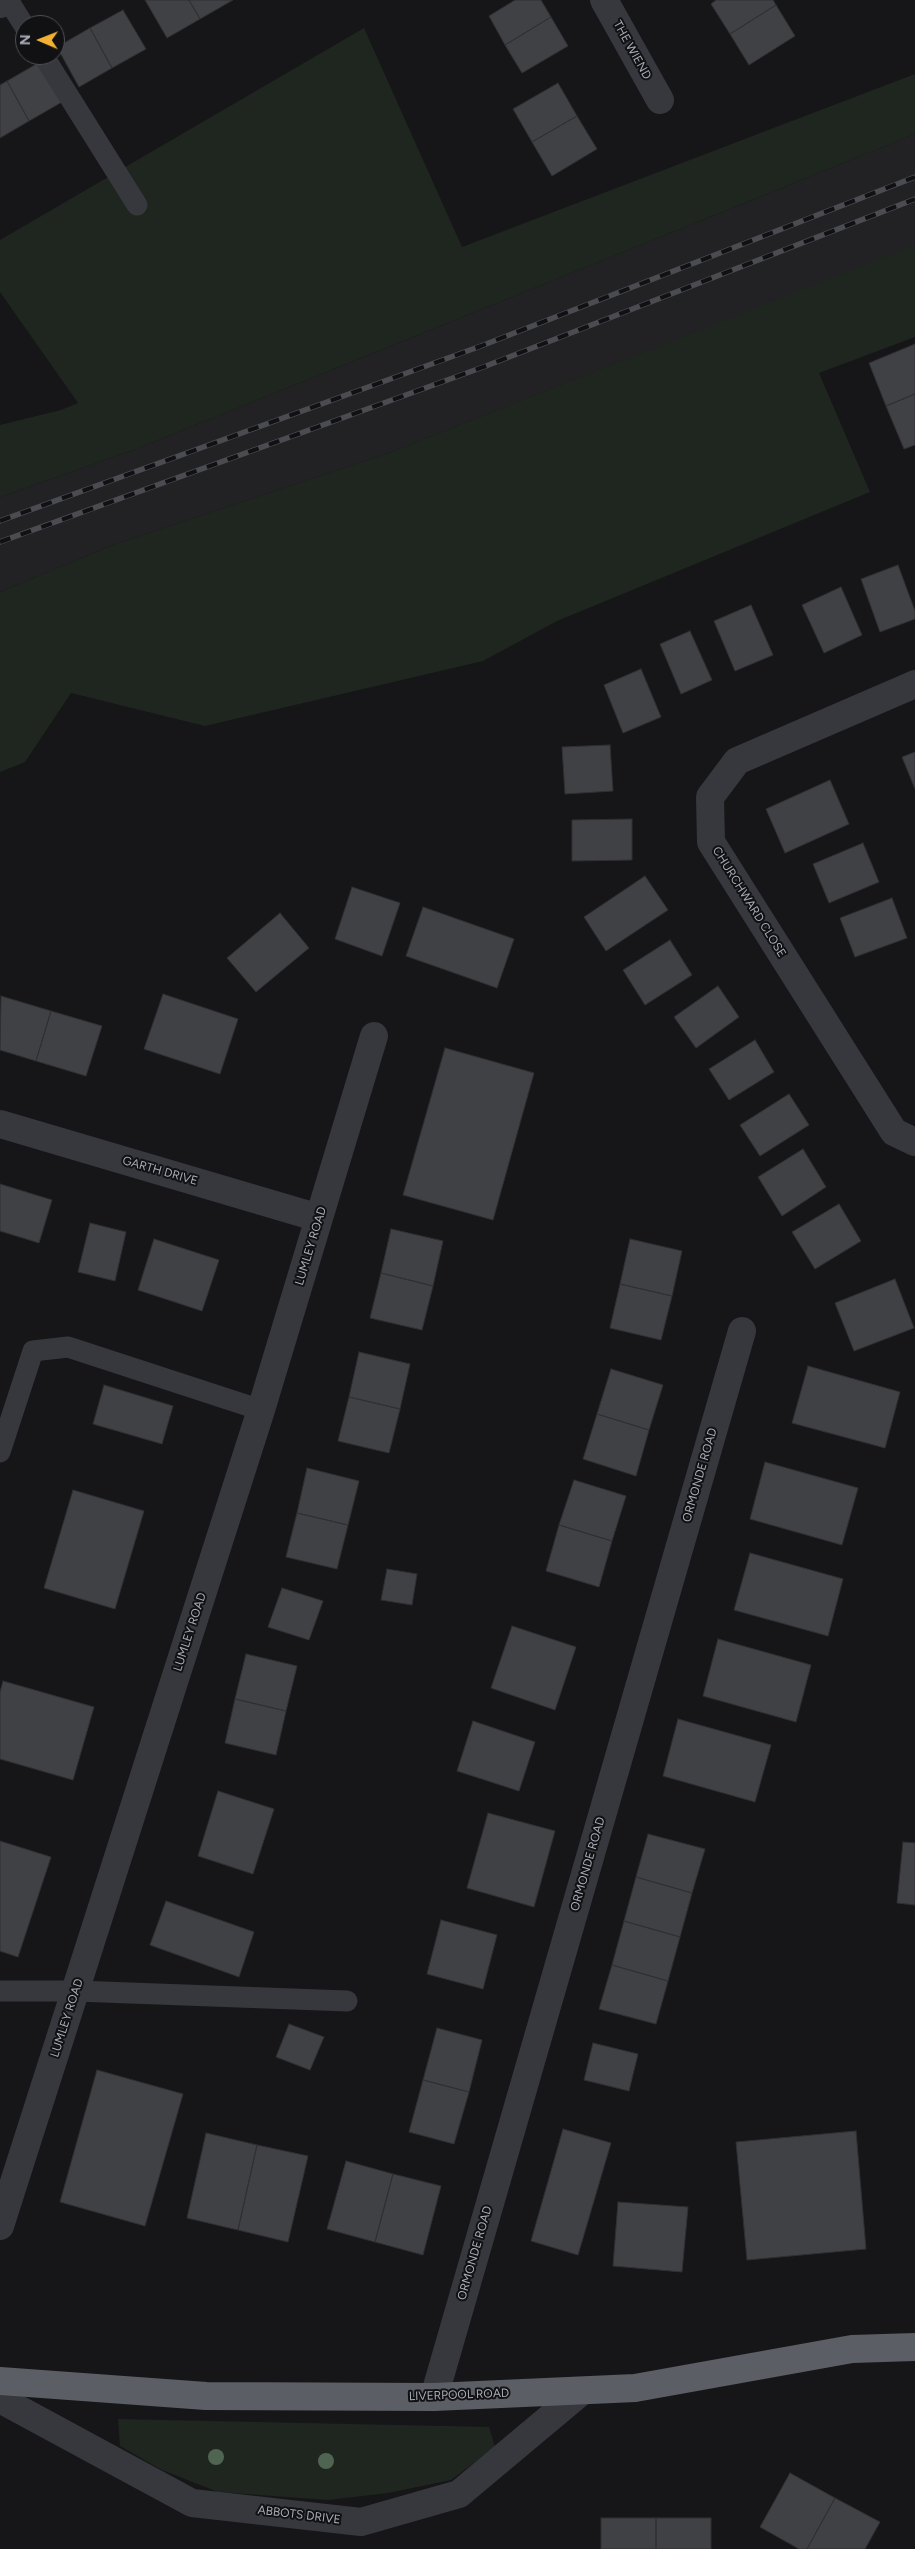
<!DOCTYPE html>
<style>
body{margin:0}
#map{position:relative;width:915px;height:2549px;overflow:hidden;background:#161618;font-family:Figtree,sans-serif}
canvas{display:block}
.north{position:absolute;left:15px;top:15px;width:50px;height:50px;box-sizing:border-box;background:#111113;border:1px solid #4d4f55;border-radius:50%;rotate:271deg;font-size:14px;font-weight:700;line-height:20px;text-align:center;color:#a8adb8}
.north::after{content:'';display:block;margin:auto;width:18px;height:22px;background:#f2b134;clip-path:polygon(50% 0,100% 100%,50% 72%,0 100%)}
</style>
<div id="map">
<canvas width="915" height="2549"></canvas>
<div class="north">N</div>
</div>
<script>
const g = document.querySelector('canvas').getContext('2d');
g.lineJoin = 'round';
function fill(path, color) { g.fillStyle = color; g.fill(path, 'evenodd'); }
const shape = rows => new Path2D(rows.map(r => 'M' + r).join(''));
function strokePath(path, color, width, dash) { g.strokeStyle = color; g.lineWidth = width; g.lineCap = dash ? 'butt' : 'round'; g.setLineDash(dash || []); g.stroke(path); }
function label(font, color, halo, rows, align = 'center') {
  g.font = font + ' Figtree,sans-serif'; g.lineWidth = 4; g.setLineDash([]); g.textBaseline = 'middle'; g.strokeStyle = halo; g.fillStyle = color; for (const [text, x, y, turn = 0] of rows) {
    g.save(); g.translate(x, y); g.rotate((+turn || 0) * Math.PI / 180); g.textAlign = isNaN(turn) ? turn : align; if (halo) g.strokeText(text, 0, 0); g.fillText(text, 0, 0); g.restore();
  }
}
const built = shape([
 [915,134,915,246,386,454,113,545,0,592,0,497,136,449]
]);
const green = shape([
 [364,28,462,247,915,74,915,134,136,449,0,497,0,425,61,410,78,403,0,292,0,240],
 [915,245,915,337,819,373,870,492,557,621,483,661,205,726,71,693,25,762,0,772,0,592,113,545,386,454],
 [118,2419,489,2427,495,2447,451,2480,388,2493,328,2500,218,2492,162,2470,120,2446]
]);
const building = shape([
 [145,0,189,0,200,19,167,38,145,0],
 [189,0,233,0,200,19,189,0],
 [515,0,541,0,551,17,505,45,489,16,515,0],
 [716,0,773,0,776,5,730,34,711,4,716,0],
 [776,5,795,36,749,65,730,34,776,5],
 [123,10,146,49,112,68,90,28,123,10],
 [551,17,568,46,522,73,505,45,551,17],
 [90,28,112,68,79,87,57,47,90,28],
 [40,62,62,102,29,121,7,81,40,62],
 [7,81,29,121,0,138,0,85,7,81],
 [558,83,577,116,532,142,513,109,558,83],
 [577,116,597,149,552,176,532,142,577,116],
 [915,344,915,394,886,406,869,363,915,344],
 [915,394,915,445,904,449,886,406,915,394],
 [898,565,915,611,915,619,880,632,861,579,898,565],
 [841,587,862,635,824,653,802,605,841,587],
 [751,605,773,655,735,671,714,621,751,605],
 [690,631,712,680,681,694,660,644,690,631],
 [641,669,661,717,623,733,604,685,641,669],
 [610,745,613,791,565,794,562,747,610,745],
 [915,752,915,789,902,757,915,752],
 [830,780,849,824,785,853,766,809,830,780],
 [632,819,632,860,572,861,572,820,632,819],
 [863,843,879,882,829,903,813,864,863,843],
 [645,876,668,910,606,951,584,917,645,876],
 [352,887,400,903,382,956,335,939,352,887],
 [892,898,907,938,855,957,840,918,892,898],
 [423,907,514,939,497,988,406,956,423,907],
 [280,913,309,948,256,992,227,958,280,913],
 [670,940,692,975,645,1005,623,970,670,940],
 [718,986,739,1017,696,1048,674,1017,718,986],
 [163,994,238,1019,220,1074,144,1049,163,994],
 [1,996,51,1011,36,1061,0,1050,1,996],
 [51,1011,102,1026,86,1076,36,1061,51,1011],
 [755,1040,774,1072,729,1100,709,1069,755,1040],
 [445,1048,534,1073,493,1220,403,1195,445,1048],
 [789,1094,809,1125,760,1156,740,1125,789,1094],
 [803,1149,826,1187,782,1216,758,1177,803,1149],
 [0,1184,52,1200,39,1243,0,1231,0,1184],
 [839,1204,861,1241,815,1269,792,1232,839,1204],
 [90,1223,126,1232,115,1281,78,1272,90,1223],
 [391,1229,443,1241,433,1286,381,1273,391,1229],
 [154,1239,219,1260,202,1311,138,1290,154,1239],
 [630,1239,682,1251,672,1296,620,1284,630,1239],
 [381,1273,433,1286,422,1330,370,1318,381,1273],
 [895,1279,914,1328,854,1351,835,1303,895,1279],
 [620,1284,672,1296,661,1340,610,1328,620,1284],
 [359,1352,410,1364,400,1409,349,1397,359,1352],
 [808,1366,900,1392,885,1448,792,1423,808,1366],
 [611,1369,663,1385,649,1430,597,1414,611,1369],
 [104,1385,173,1406,162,1444,93,1424,104,1385],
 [349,1397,400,1409,389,1453,338,1441,349,1397],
 [597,1414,649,1430,636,1476,583,1459,597,1414],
 [765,1462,858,1488,842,1545,750,1519,765,1462],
 [307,1468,359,1481,348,1525,297,1513,307,1468],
 [574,1480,626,1496,612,1541,559,1525,574,1480],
 [73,1490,144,1511,115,1609,44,1588,73,1490],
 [297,1513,348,1525,337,1569,286,1557,297,1513],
 [559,1525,612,1541,599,1587,546,1571,559,1525],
 [750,1553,843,1579,828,1636,734,1610,750,1553],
 [387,1569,417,1574,412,1605,381,1600,387,1569],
 [282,1588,323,1601,309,1640,268,1627,282,1588],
 [512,1626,576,1647,555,1710,491,1688,512,1626],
 [718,1639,811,1665,796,1722,703,1696,718,1639],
 [246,1654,297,1666,286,1711,235,1699,246,1654],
 [3,1681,94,1707,73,1780,0,1759,0,1692,3,1681],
 [235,1699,286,1711,276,1755,225,1743,235,1699],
 [678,1719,771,1745,755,1802,663,1776,678,1719],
 [473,1721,535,1742,519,1791,457,1771,473,1721],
 [218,1791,274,1809,253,1874,198,1856,218,1791],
 [488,1813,555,1831,534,1907,467,1888,488,1813],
 [648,1834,705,1849,692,1893,636,1877,648,1834],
 [0,1841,51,1857,18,1957,0,1951,0,1841],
 [903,1842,915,1843,915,1905,897,1903,903,1842],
 [636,1877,692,1893,680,1937,624,1921,636,1877],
 [166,1901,254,1932,239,1977,150,1945,166,1901],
 [441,1920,497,1935,483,1989,427,1974,441,1920],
 [624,1921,680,1937,668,1981,612,1965,624,1921],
 [612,1965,668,1981,656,2024,599,2009,612,1965],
 [289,2024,324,2037,310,2070,276,2057,289,2024],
 [437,2028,482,2040,469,2092,423,2080,437,2028],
 [593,2043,638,2054,629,2091,584,2080,593,2043],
 [97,2070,183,2094,145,2226,60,2202,97,2070],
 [423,2080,469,2092,454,2144,409,2132,423,2080],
 [563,2129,611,2143,578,2255,531,2241,563,2129],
 [856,2131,866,2249,747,2260,736,2142,856,2131],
 [206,2133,257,2145,238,2230,187,2218,206,2133],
 [257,2145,308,2156,288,2242,238,2230,257,2145],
 [346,2161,393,2174,375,2242,327,2229,346,2161],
 [393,2174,441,2186,423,2255,375,2242,393,2174],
 [618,2202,688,2207,682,2272,613,2266,618,2202],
 [790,2473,835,2498,807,2549,799,2549,760,2527,790,2473],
 [835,2498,880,2522,865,2549,807,2549,835,2498],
 [601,2518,656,2518,656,2549,601,2549,601,2518],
 [656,2518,711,2518,711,2549,656,2549,656,2518]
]);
const service = shape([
 [8,0,25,27],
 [43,55,137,205],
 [0,1452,33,1351,68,1347,261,1410],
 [0,1991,76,1991,347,2001]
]);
const minor = shape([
 [604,0,660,100],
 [0,4,7,0],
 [915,684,737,761,710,797,711,842,894,1132,915,1142],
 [0,1124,319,1218],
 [0,2226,261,1410,374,1036],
 [434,2397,742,1331],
 [0,2399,192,2503,361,2522,459,2494,582,2391]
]);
const trunk = shape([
 [0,2381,206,2396,434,2397,635,2388,852,2349,915,2347]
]);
const rail = shape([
 [0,521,481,346,915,177],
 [0,542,486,366,915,199]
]);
const trees = [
 [216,2457],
 [326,2461]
];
const streetNames = [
 ["THE WIEND",632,50,61],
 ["CHURCHWARD CLOSE",749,902,58],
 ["GARTH DRIVE",160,1171,16],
 ["LUMLEY ROAD",311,1246,-73],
 ["ORMONDE ROAD",700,1475,-74],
 ["LUMLEY ROAD",190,1632,-72],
 ["ORMONDE ROAD",588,1864,-74],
 ["LUMLEY ROAD",67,2018,-72],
 ["ORMONDE ROAD",475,2253,-74],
 ["LIVERPOOL ROAD",459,2395,-2],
 ["ABBOTS DRIVE",299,2515,7]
];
fill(built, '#222225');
fill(green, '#1e261f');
fill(building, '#404145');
strokePath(building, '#303034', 1);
strokePath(service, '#37383d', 21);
strokePath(minor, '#37383d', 28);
strokePath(trunk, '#5b5e65', 28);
strokePath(rail, '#4a4c52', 5.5);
strokePath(rail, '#111113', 4, [11]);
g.fillStyle = '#506452';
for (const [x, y] of trees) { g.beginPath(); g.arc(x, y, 8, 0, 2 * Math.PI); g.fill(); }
label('12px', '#a8adb8', '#111113', streetNames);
</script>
